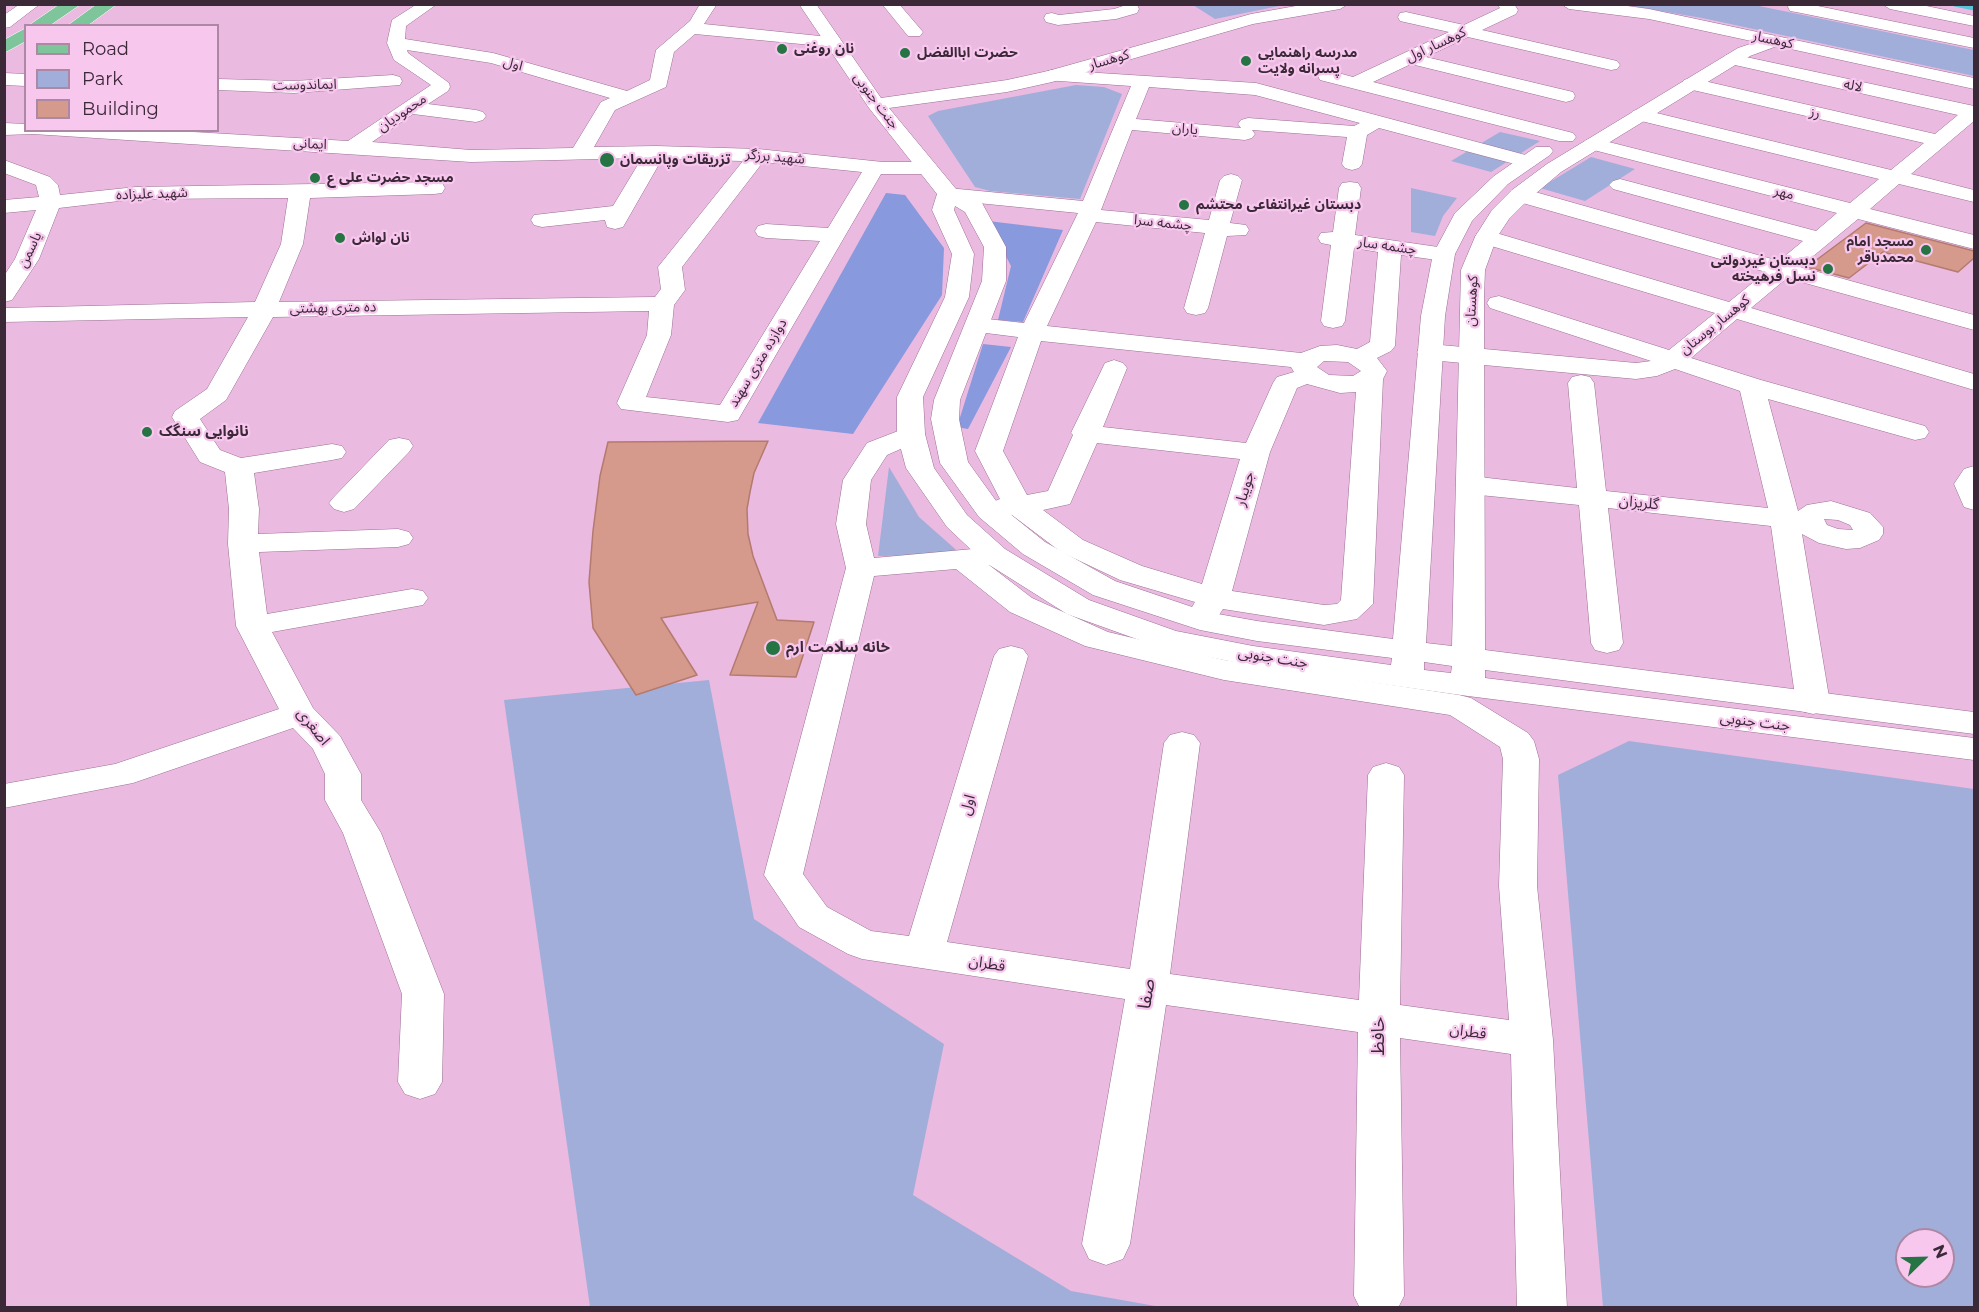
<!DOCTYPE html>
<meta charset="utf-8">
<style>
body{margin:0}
#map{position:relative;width:1979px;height:1312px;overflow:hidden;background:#eabae1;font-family:Montserrat,sans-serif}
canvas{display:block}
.frame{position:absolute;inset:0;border:6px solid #3b2938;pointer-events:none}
.legend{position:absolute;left:24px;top:24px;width:195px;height:108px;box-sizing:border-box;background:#f8c7ee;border:2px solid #ac88a5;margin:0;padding:8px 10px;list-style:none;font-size:18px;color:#3b2938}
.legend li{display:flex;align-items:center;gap:12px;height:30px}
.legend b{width:30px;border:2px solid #ac88a5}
.north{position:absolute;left:1895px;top:1228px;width:60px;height:60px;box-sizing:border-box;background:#f8c7ee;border:2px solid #ac88a5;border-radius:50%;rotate:67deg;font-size:16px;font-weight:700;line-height:24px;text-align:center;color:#3b2938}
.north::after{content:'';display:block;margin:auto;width:21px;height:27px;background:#267444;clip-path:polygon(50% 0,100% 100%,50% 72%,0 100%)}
</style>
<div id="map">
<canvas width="1979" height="1312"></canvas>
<div class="frame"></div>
<ul class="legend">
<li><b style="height:8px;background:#7fc59c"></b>Road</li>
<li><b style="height:16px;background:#a2aeda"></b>Park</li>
<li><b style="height:16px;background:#d69a8d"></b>Building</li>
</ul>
<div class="north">N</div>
</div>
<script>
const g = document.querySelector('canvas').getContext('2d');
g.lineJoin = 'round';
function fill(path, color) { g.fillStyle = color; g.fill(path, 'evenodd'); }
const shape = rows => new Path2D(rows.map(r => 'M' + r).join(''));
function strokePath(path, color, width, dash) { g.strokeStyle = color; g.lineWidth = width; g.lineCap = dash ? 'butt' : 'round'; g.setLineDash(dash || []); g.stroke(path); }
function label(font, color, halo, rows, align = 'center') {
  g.font = font + ' Montserrat,"Noto Sans Arabic",sans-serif'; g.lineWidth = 4.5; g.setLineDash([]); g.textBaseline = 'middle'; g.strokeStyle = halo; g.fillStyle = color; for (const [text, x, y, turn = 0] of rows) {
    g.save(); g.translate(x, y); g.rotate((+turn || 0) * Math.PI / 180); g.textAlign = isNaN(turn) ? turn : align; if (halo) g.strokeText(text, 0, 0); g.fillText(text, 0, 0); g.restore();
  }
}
const green = shape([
 [1193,5,1284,5,1215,19],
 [1625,5,1754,5,1974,50,1974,76,1702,18],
 [1076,85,1104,87,1122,94,1080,199,990,191,975,187,928,116,938,111],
 [1500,132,1540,141,1491,172,1451,161],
 [1591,157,1635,169,1585,201,1540,188],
 [1411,188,1457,198,1443,216,1435,236,1411,232],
 [889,467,919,517,962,555,878,556],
 [709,680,754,919,944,1044,913,1195,1071,1291,1161,1307,590,1307,504,700],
 [1629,741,1974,789,1974,1307,1603,1307,1558,775],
 [1907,1240,1943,1240,1943,1276,1907,1276]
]);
const forest = shape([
 [886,193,905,195,944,248,942,295,853,434,758,423],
 [988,221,1063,230,1023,322,998,320,1011,266],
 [983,344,1011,347,968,429,957,427]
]);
const stream = shape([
 [1955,4,1974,8]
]);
const building = shape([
 [1866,223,1974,251,1974,258,1958,272,1883,252,1849,278,1807,267,1866,223],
 [768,441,754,473,750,492,747,509,748,534,753,556,777,620,814,622,796,677,730,675,758,602,661,618,697,675,636,695,593,628,589,582,593,531,600,476,608,442,768,441]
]);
const minor = shape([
 [20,4,40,4,10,27,4,28,4,15,20,4],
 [417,4,437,4,406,26,405,39,493,53,627,91,650,80,656,50,690,21,700,4,717,4,704,24,839,38,842,42,839,46,833,47,695,34,674,52,666,87,615,110,594,147,656,146,758,149,883,162,928,162,935,164,938,168,935,172,928,174,881,174,738,420,728,422,621,409,617,403,647,335,649,311,273,317,226,400,200,419,220,450,241,458,332,444,342,446,346,452,342,458,332,460,254,473,259,509,258,534,398,529,409,532,413,538,409,544,398,547,259,552,267,614,412,589,423,591,428,598,423,605,412,607,272,632,313,708,340,736,361,774,361,800,381,833,444,994,442,1082,435,1094,420,1099,405,1094,398,1082,402,994,343,833,325,800,325,774,313,749,293,728,133,783,4,808,4,784,115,764,279,709,236,626,228,544,229,509,225,472,200,462,172,417,175,411,207,389,248,317,4,322,4,308,255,302,281,244,288,198,136,199,59,208,39,259,12,300,4,302,4,276,15,259,36,210,4,213,4,200,39,197,36,185,4,173,4,160,50,177,58,185,60,195,136,187,434,182,442,183,445,188,442,193,434,194,310,198,303,244,279,302,655,297,661,289,658,267,743,161,662,159,623,227,615,229,607,227,605,220,542,227,534,225,531,220,534,215,613,206,642,158,471,162,33,134,4,135,4,123,26,124,26,130,159,130,348,141,431,85,394,60,387,43,392,20,417,4],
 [407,50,491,63,610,98,601,102,573,148,471,150,372,142,413,114,476,122,483,120,486,116,483,112,476,110,428,104,448,91,450,87,449,83,408,53,407,50],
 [763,162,862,172,828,228,766,224,758,226,755,231,758,236,766,238,820,241,720,405,646,397,671,335,674,305,685,290,682,267,763,162],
 [882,4,899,4,923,32,920,36,908,36,882,4],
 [1129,4,1137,5,1139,9,1137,13,1116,19,1058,25,1046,22,1044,18,1046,14,1052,13,1059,15,1114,9,1129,4],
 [1497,4,1514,4,1518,10,1516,14,1482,30,1617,61,1620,65,1617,69,1611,70,1468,37,1426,57,1573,92,1575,96,1573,100,1566,102,1411,64,1373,82,1573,133,1576,137,1573,141,1559,141,1320,80,1318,76,1320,72,1327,70,1353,77,1449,32,1400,21,1398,17,1400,13,1406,12,1464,25,1500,8,1497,4],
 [1789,4,1808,4,1974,38,1974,48,1796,12,1790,11,1788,7,1789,4],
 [1732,54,1974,106,1974,121,1911,174,1974,190,1974,202,1899,184,1870,209,1974,235,1974,249,1858,219,1800,267,1974,315,1974,330,1787,278,1751,308,1974,374,1974,390,1737,319,1691,358,1761,380,1925,426,1929,432,1925,438,1915,440,1768,399,1798,511,1807,505,1831,501,1870,513,1883,527,1883,534,1879,540,1860,548,1846,549,1819,543,1802,534,1830,703,1825,711,1813,714,1801,711,1796,703,1771,526,1608,508,1623,643,1619,650,1607,653,1595,650,1591,643,1579,505,1470,494,1460,491,1456,485,1460,479,1470,476,1577,488,1568,383,1572,377,1581,375,1590,377,1594,383,1606,491,1768,508,1740,391,1675,369,1657,376,1636,379,1430,360,1421,357,1417,352,1421,347,1430,344,1636,363,1651,361,1490,308,1487,303,1490,298,1499,296,1669,350,1715,313,1478,242,1475,237,1478,232,1486,230,1729,302,1766,272,1512,200,1509,195,1512,190,1520,189,1528,190,1779,261,1803,241,1613,189,1609,185,1613,181,1620,179,1816,231,1837,213,1586,148,1583,144,1586,140,1593,138,1850,203,1879,179,1633,119,1630,115,1633,111,1640,109,1891,170,1924,143,1684,88,1682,84,1684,80,1691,78,1935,134,1958,115,1726,63,1723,59,1726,55,1732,54],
 [1824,519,1838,520,1850,525,1853,530,1838,529,1827,525,1824,519],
 [1052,70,1256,83,1533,157,1536,161,1533,165,1526,167,1379,128,1367,135,1362,164,1359,168,1352,170,1345,168,1342,164,1347,137,1252,130,1255,134,1252,138,1245,140,1132,130,1101,210,1209,220,1220,180,1224,176,1231,174,1238,176,1242,180,1230,223,1246,225,1249,230,1246,235,1227,236,1208,308,1205,313,1196,315,1187,313,1184,308,1205,233,1096,222,1047,326,1301,353,1320,346,1337,345,1357,349,1370,342,1378,252,1354,248,1345,321,1342,326,1333,328,1324,326,1321,321,1331,245,1321,243,1318,238,1321,233,1333,232,1339,188,1342,183,1350,182,1358,183,1361,188,1355,235,1452,249,1455,254,1452,259,1444,261,1401,255,1395,346,1391,351,1377,358,1387,371,1383,379,1373,604,1357,619,1324,625,1223,609,1213,624,1202,627,1191,624,1186,617,1195,602,1120,580,1061,552,1012,515,995,513,990,507,995,501,1000,499,975,451,1018,337,978,332,969,330,966,325,969,320,978,318,1024,323,1078,213,948,200,940,199,937,194,940,189,948,188,1083,201,1131,86,1045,80,1043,76,1045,72,1052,70],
 [1149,87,1255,95,1360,123,1354,126,1248,118,1241,120,1238,124,1241,128,1136,119,1149,87],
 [1041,341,1291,367,1294,372,1277,377,1273,383,1246,443,1103,427,1127,368,1123,363,1114,360,1105,363,1071,433,1073,435,1048,491,1027,495,1003,451,1041,341],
 [1324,361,1348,362,1361,371,1353,376,1329,375,1317,367,1324,361],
 [1307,384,1340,393,1356,392,1341,600,1337,604,1324,605,1232,591,1270,452,1297,388,1307,384],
 [1097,443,1240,459,1202,584,1142,566,1083,540,1043,510,1070,504,1097,443],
 [4,73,26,74,26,86,4,85,4,73],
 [393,75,400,77,402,81,400,85,294,93,218,90,218,79,294,81,393,75],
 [911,426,921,428,925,434,921,440,887,455,871,480,866,524,874,558,984,548,995,551,999,557,995,563,989,565,1032,598,1108,632,1224,660,1459,695,1471,698,1528,733,1534,741,1539,759,1537,886,1553,1040,1567,1308,1517,1308,1511,1054,1400,1038,1404,1296,1398,1308,1360,1308,1354,1296,1358,1032,1166,1005,1130,1244,1123,1259,1106,1265,1089,1259,1082,1244,1125,999,862,959,848,954,799,927,764,875,846,568,836,524,843,480,867,443,911,426],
 [956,569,1010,612,1085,646,1224,680,1450,715,1500,747,1503,759,1499,886,1509,1020,1400,1005,1404,775,1399,767,1386,763,1373,767,1368,775,1359,1000,1170,974,1200,743,1194,735,1182,732,1170,735,1164,743,1130,969,947,942,1028,656,1023,649,1011,646,999,649,994,656,909,936,871,931,827,907,803,874,874,576,956,569],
 [399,438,409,440,413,446,409,452,354,509,344,512,334,509,329,503,334,497,389,440,399,438],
 [1974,466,1974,510,1964,507,1954,484,1964,469,1974,466]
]);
const tertiary = shape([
 [1882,4,1917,4,1974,16,1974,26,1890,9,1882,4]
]);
const secondary = shape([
 [799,4,816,4,881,98,1007,80,1048,71,1251,14,1307,4,1348,4,1340,9,1253,24,1052,82,1007,92,889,108,956,189,982,203,1006,247,1006,281,960,400,959,419,968,462,999,505,1045,542,1115,581,1207,612,1257,621,1393,639,1421,316,1433,254,1455,213,1494,176,1536,147,1550,147,1553,151,1550,155,1508,184,1472,221,1455,254,1453,266,1445,316,1426,643,1452,646,1461,270,1475,237,1492,210,1512,190,1547,164,1738,48,1756,42,1649,19,1569,9,1561,4,1613,4,1649,9,1974,78,1974,89,1777,46,1750,56,1561,172,1528,200,1509,219,1497,237,1485,270,1484,296,1485,650,1974,712,1974,734,1485,670,1485,678,1974,738,1974,760,1468,696,1253,666,1156,646,1067,614,983,561,947,527,906,468,897,434,897,397,945,297,952,254,932,210,937,194,869,108,799,4],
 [955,206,965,212,984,247,982,281,934,400,931,419,940,463,979,517,1023,554,1093,595,1200,630,1257,641,1392,658,1391,665,1253,646,1176,631,1089,600,1005,549,967,515,934,468,925,434,923,397,969,297,974,254,954,210,955,206],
 [1424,662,1452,666,1451,673,1424,670,1424,662]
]);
const primary = shape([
 [60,4,81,4,49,26,28,26,60,4],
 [97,4,117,4,87,26,67,26,97,4],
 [26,28,26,41,4,53,4,40,26,28]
]);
const markers = [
 [782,49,6,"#267444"],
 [905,53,6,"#267444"],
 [1246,61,6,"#267444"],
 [607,160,8,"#267444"],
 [315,178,6,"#267444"],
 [1184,205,6,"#267444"],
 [340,238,6,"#267444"],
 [1926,250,6,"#267444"],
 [1828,269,6,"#267444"],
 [147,432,6,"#267444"],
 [773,648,8,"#267444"]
];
const farStreetnames = [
 ["کوهسار",1773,40,12],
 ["کوهسار اول",1436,45,-25],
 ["کوهسار",1109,60,-16],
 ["اول",513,64,16],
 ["ایماندوست",305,85,-1],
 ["لاله",1853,86,12],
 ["جنت جنوبی",876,101,53],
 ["محمودیان",402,113,-34],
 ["رز",1815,113,13],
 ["یاران",1185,129,5],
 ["ایمانی",310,144,3],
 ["شهید برزگر",775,157,5],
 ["مهر",1784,193,14],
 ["شهید علیزاده",152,194,-2],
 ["چشمه‌ سرا",1163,223,6],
 ["چشمه سار",1387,246,8],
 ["یاسمن",30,250,-65],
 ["کوهستان",1472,301,-87],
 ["ده متری بهشتی",333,308,-1],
 ["کوهسار بوستان",1715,325,-39],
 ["دوازده متری سهند",758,363,-59]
];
const farPoinames = [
 ["نان روغنی",794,49],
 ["حضرت اباالفضل",917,53],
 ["مدرسه راهنمایی",1258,53],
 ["پسرانه ولایت",1258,69],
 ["تزریقات وپانسمان",620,160],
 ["مسجد حضرت علی ع",327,178],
 ["دبستان غیرانتفاعی محتشم",1196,205],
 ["نان لواش",352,238],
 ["مسجد امام",1914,242,"right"],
 ["محمدباقر",1914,258,"right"],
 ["دبستان غیردولتی",1816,261,"right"],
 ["نسل فرهیخته",1816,277,"right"]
];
const poiNames = [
 ["نانوایی سنگک",159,432],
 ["خانه سلامت ارم",786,648]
];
const streetNames = [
 ["جویبار",1245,489,-74],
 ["گلریزان",1639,503,6],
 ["جنت جنوبی",1273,658,9],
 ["جنت جنوبی",1755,722,7],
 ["اصغری",313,727,51],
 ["اول",968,805,-74],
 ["قطران",987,964,9],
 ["قطران",1468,1032,8]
];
const nearStreetnames = [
 ["صفا",1147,994,-81],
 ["خافظ",1379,1036,-90]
];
fill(green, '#a2aeda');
fill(forest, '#89d');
strokePath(stream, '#5ac4d9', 5);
fill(building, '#d69a8d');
strokePath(building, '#b47a6e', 1.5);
strokePath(minor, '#9b6f93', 1);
strokePath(tertiary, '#9b6f93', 1);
strokePath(secondary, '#9b6f93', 1);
strokePath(primary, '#fff', 1);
fill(minor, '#fff');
fill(tertiary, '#fff');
fill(secondary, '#fff');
fill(primary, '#7fc59c');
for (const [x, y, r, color] of markers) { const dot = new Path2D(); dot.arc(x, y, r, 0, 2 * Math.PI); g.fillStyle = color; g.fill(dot); strokePath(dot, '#f8c7ee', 2); }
label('14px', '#3b2938', '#f8c7ee', farStreetnames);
label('bold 14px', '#3b2938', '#f8c7ee', farPoinames, 'left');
label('bold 15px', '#3b2938', '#f8c7ee', poiNames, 'left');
label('15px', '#3b2938', '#f8c7ee', streetNames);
label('18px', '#3b2938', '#f8c7ee', nearStreetnames);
</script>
